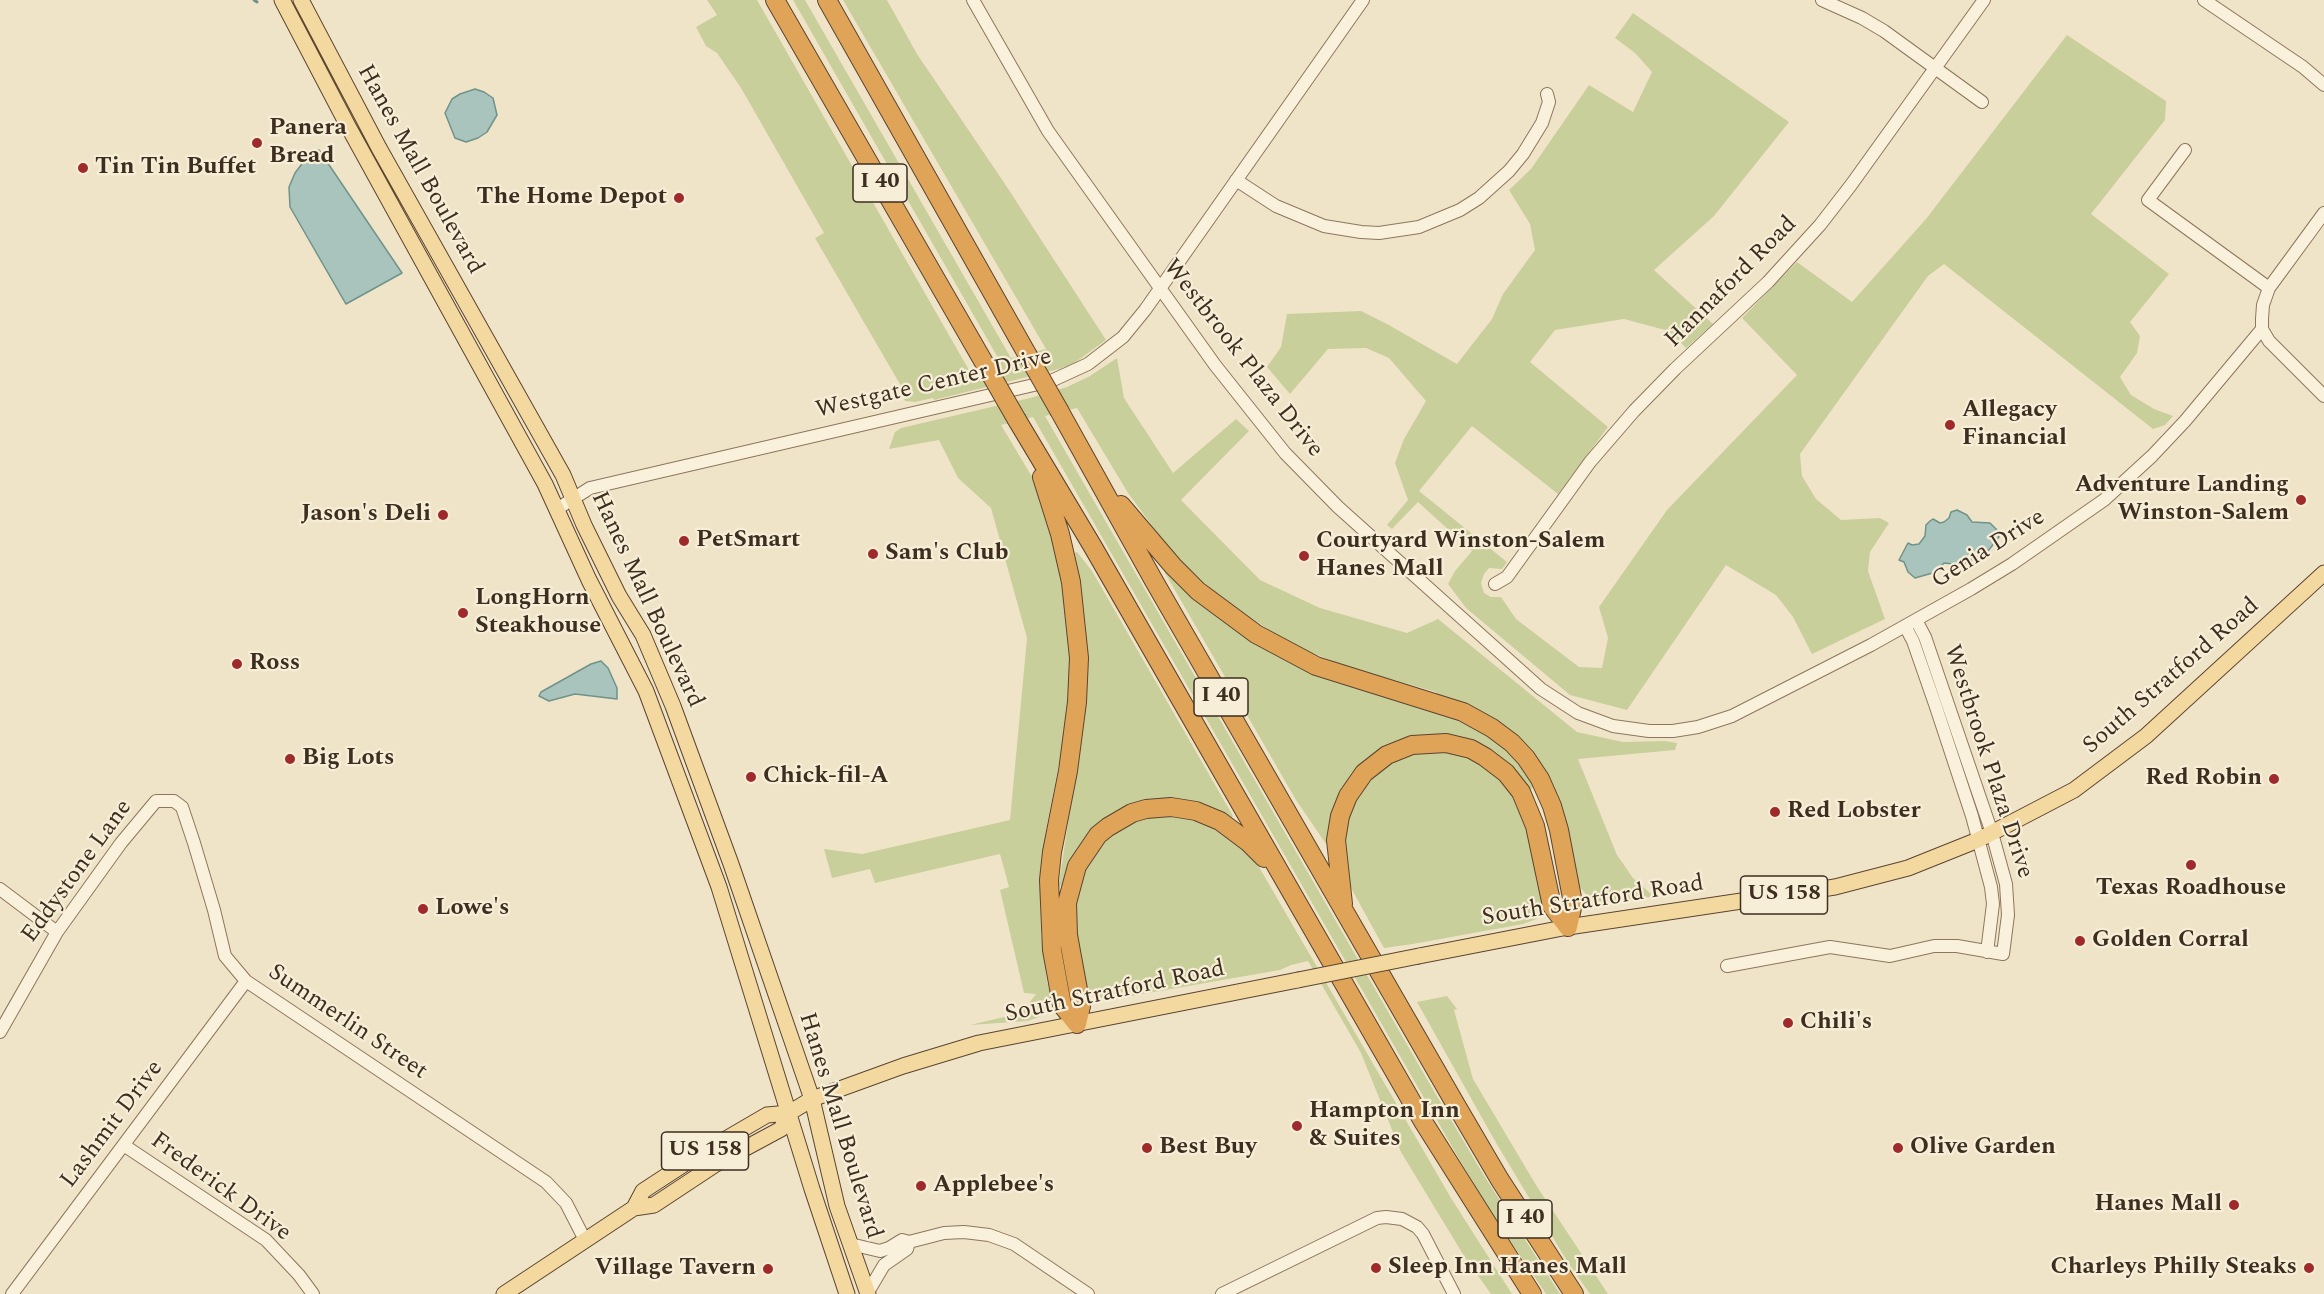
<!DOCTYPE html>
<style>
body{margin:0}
canvas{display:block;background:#f0e4c8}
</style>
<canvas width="2324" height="1294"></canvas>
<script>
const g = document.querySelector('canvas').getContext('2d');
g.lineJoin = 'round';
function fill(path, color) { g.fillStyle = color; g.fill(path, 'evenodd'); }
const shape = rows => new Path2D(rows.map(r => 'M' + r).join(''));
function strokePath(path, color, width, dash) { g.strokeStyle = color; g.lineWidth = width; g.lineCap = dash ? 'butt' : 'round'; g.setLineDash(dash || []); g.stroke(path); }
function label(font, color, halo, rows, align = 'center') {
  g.font = font + ' Spectral,serif'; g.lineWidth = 4.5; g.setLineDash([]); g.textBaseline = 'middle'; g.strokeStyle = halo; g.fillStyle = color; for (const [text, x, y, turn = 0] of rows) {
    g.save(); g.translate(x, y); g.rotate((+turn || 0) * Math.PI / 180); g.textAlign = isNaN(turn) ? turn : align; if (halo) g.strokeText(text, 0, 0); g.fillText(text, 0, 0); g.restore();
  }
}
const green = shape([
 [707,0,757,0,969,370,1001,363,793,0,805,0,1011,358,1046,349,843,0,887,0,917,54,1005,184,1106,340,1073,364,1059,369,934,400,933,398,915,402,905,401,904,399,908,398,815,238,824,233,741,88,717,53,706,46,696,27,717,15],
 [1633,13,1789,122,1714,216,1654,270,1713,324,1686,348,1669,331,1624,319,1555,330,1530,362,1608,427,1558,494,1472,426,1419,491,1507,562,1502,569,1489,568,1484,574,1481,583,1484,593,1491,597,1501,597,1516,619,1579,667,1602,668,1608,638,1599,607,1667,510,1797,375,1742,318,1797,262,1852,302,1926,219,2067,35,2166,101,2165,120,2091,214,2169,274,2130,322,2140,336,2137,353,2120,377,2131,395,2154,409,2173,416,2165,425,2153,429,1944,264,1928,276,1800,454,1802,476,1816,499,1841,520,1880,518,1889,523,1870,552,1868,571,1885,619,1812,654,1793,617,1776,595,1726,565,1627,710,1570,695,1466,608,1448,584,1455,571,1472,551,1418,502,1392,529,1387,525,1408,500,1395,463,1404,439,1426,401,1389,358,1366,348,1328,349,1290,394,1267,367,1281,347,1287,314,1361,311,1387,324,1457,364,1492,319,1503,294,1535,250,1530,224,1509,190,1531,169,1589,85,1633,112,1652,72,1635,53,1615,38],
 [1117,358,1124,398,1173,473,1236,419,1249,431,1181,500,1260,580,1320,608,1407,633,1438,619,1577,732,1623,742,1665,741,1677,743,1675,750,1578,759,1617,855,1633,878,1651,894,1650,897,1604,903,1588,897,1579,886,1560,803,1546,772,1436,696,1436,692,1348,667,1310,652,1279,636,1235,608,1212,590,1170,550,1128,493,1077,408,1045,416,1428,1081,1483,1174,1560,1294,1546,1294,1495,1218,1458,1157,1033,417,1001,425,1034,480,1059,548,1072,667,1064,738,1046,830,1040,872,1041,935,1047,982,1051,997,1047,1008,1039,1017,1028,1021,970,1025,1021,1013,1036,994,1024,993,1000,890,1009,887,1000,854,875,883,870,869,832,878,824,849,862,854,1010,820,1027,638,991,508,958,478,939,440,889,449,895,432,901,428,1030,398,1067,387,1090,376],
 [1077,552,1092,571,1233,816,1229,820,1127,808,1064,886,1061,885,1058,889,1084,719,1073,557,1074,553],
 [1170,570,1223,619,1475,725,1513,751,1534,786,1529,791,1479,745,1388,749,1330,841,1326,844,1296,800,1165,573],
 [1451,748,1488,764,1524,809,1545,910,1542,916,1534,920,1523,924,1413,944,1384,948,1351,888,1344,866,1343,825,1360,786,1402,754],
 [1156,813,1208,820,1243,846,1259,867,1451,1198,1512,1294,1491,1294,1464,1256,1401,1152,1361,1053,1308,961,1291,965,1280,970,1108,1000,1093,995,1086,989,1074,925,1073,899,1084,862,1119,826],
 [1447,996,1457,1009,1454,1010,1473,1079,1536,1185,1608,1294,1590,1294,1567,1261,1495,1141,1417,1002]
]);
const water = shape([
 [475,89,484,92,493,98,497,115,487,132,478,138,466,142,455,138,445,113,452,99,460,94,475,89],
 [319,150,402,273,346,304,290,207,289,187,295,173,311,152,319,150],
 [1957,510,1967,515,1972,522,1990,523,1997,530,1999,537,1988,551,1970,561,1961,565,1944,563,1936,572,1915,578,1908,572,1904,562,1899,560,1908,543,1912,545,1919,544,1925,536,1926,525,1930,521,1933,519,1940,523,1944,522,1949,518,1951,512,1957,510],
 [601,661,608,668,617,688,617,699,575,694,549,701,539,696,541,692,591,664,601,661]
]);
const stream = shape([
 [254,0,257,2]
]);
const minor = shape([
 [973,0,1048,131,1215,365,1285,453,1338,507,1541,689,1578,713,1613,726,1649,731,1673,731,1698,727,1732,716,1871,645,1971,589,2012,564,2104,500,2152,456,2185,421,2262,329],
 [1822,0,1862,18,1884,31,1982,102],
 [2204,0,2303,67,2324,85],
 [2185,150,2148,200,2269,288],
 [1236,180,1276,206,1324,226,1361,232,1379,233,1419,227,1460,210,1479,198,1509,171,1523,154,1542,123,1549,102,1547,94],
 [2324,213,2269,288,2263,305,2262,319,2262,329,2269,341,2324,396],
 [557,509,590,488,1051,381,1088,364,1123,337,1145,310,1363,0],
 [1495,584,1507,577,1590,462,1634,411,1675,369,1768,282,1820,225,1851,185,1984,0],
 [1905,626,1913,641,1936,707,1972,816,1991,887,1993,904,1987,952],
 [0,889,57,932],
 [1727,966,1830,947,1890,956,1934,946,1957,946,2003,954,2008,915,2006,884,1992,833,1952,716,1925,637,1916,620],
 [0,1032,57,932,121,843,156,801,174,801,182,807,194,843,214,910,225,956,246,981,546,1182,566,1203,585,1240],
 [125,1146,266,1240,299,1275,313,1294],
 [850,1244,880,1251,889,1248,902,1240,909,1242,944,1233,964,1232,989,1235,1014,1244,1088,1294],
 [868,1292,884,1265,907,1249,909,1242],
 [12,1294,246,981],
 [1222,1294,1377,1218,1386,1217,1402,1219,1417,1227,1423,1234,1454,1294]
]);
const major = shape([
 [282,0,349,128,545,484,589,580,646,691,719,887,812,1189,847,1294],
 [301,0,379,148,563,475,584,525,619,596,643,635,673,706,731,864,812,1099,837,1206,868,1294],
 [1419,956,1568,927,1835,887,1908,868,1978,840,2074,790,2146,736,2324,573],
 [634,1208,643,1191,695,1157,767,1115,789,1113,812,1099,903,1066,979,1043,1298,980],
 [504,1294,634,1208,654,1205,716,1164,781,1129,789,1113]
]);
const highway = shape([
 [775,0,986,366],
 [827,0,1027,354],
 [1060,412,1154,581,1456,1105,1500,1180,1574,1294],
 [1017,420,1093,547,1424,1123,1532,1294],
 [1042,477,1060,534,1071,582,1079,658,1077,702,1068,771,1052,852,1049,880,1052,950,1062,1005,1077,1024],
 [1121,505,1173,566,1198,591,1256,634,1316,666,1463,712,1492,728,1512,743,1526,758,1540,779,1552,806,1559,830,1573,903,1568,927],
 [1343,904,1336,840,1340,816,1348,796,1364,773,1387,755,1412,745,1446,743,1471,749,1485,757,1506,773,1521,792,1535,826,1552,906,1568,927],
 [1077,1024,1081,1006,1068,935,1067,903,1077,866,1098,835,1108,827,1132,813,1146,809,1171,807,1196,811,1220,821,1248,842,1264,858]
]);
const majorBridge = shape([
 [1298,980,1419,956]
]);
const highwayBridge = shape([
 [1027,354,1060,412],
 [986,366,1017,420]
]);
const markers = [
 [257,143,6,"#9e2a2b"],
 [83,168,6,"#9e2a2b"],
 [679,198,6,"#9e2a2b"],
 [1950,425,6,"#9e2a2b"],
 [2301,500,6,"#9e2a2b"],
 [443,515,6,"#9e2a2b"],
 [684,541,6,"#9e2a2b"],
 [873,554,6,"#9e2a2b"],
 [1304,556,6,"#9e2a2b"],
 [463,613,6,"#9e2a2b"],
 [237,664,6,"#9e2a2b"],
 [290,759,6,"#9e2a2b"],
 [751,777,6,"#9e2a2b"],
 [2274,779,6,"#9e2a2b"],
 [1775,812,6,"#9e2a2b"],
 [2191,865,6,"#9e2a2b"],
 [423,909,6,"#9e2a2b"],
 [2080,941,6,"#9e2a2b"],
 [1788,1023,6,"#9e2a2b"],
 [1297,1126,6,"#9e2a2b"],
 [1147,1148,6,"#9e2a2b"],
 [1898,1148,6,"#9e2a2b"],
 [921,1186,6,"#9e2a2b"],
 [2234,1205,6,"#9e2a2b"],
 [1376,1268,6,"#9e2a2b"],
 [2309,1268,6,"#9e2a2b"],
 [768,1269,6,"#9e2a2b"]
];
const shields = [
 [880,183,54],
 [1221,697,54],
 [1784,895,87],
 [705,1151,87],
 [1525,1219,54]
];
const shieldNames = [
 ["I 40",880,183],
 ["I 40",1221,697],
 ["US 158",1784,895],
 ["US 158",705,1151],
 ["I 40",1525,1219]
];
const poiNames = [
 ["Panera",269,129],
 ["Bread",269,157],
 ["Tin Tin Buffet",95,168],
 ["The Home Depot",667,198,"right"],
 ["Allegacy",1962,411],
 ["Financial",1962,439],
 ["Adventure Landing",2289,486,"right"],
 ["Winston-Salem",2289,514,"right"],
 ["Jason's Deli",431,515,"right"],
 ["PetSmart",696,541],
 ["Courtyard Winston-Salem",1316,542],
 ["Hanes Mall",1316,570],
 ["Sam's Club",885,554],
 ["LongHorn",475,599],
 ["Steakhouse",475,627],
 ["Ross",249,664],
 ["Big Lots",302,759],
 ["Chick-fil-A",763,777],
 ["Red Robin",2262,779,"right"],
 ["Red Lobster",1787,812],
 ["Texas Roadhouse",2191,889,"center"],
 ["Lowe's",435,909],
 ["Golden Corral",2092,941],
 ["Chili's",1800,1023],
 ["Hampton Inn",1309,1112],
 ["& Suites",1309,1140],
 ["Best Buy",1159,1148],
 ["Olive Garden",1910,1148],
 ["Applebee's",933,1186],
 ["Hanes Mall",2222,1205,"right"],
 ["Sleep Inn Hanes Mall",1388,1268],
 ["Charleys Philly Steaks",2297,1268,"right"],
 ["Village Tavern",756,1269,"right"]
];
const streetNames = [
 ["Hanes Mall Boulevard",419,170,61],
 ["Hannaford Road",1732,283,-45],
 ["Westbrook Plaza Drive",1242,359,52],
 ["Westgate Center Drive",934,385,-13],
 ["Genia Drive",1989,550,-32],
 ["Hanes Mall Boulevard",646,600,65],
 ["South Stratford Road",2172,677,-41],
 ["Westbrook Plaza Drive",1987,762,72],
 ["Eddystone Lane",78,872,-54],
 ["South Stratford Road",1593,902,-9],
 ["South Stratford Road",1115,993,-12],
 ["Summerlin Street",347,1023,34],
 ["Lashmit Drive",113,1125,-53],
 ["Hanes Mall Boulevard",839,1126,73],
 ["Frederick Drive",220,1188,36]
];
fill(green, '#c9cf9b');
fill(water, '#a9c4bc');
strokePath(water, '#6f938a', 1.5);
strokePath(stream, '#6f938a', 3);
strokePath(minor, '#8d765c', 14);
strokePath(major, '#5b4430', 17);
strokePath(highway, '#5b4430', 20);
strokePath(minor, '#faf1dc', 12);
strokePath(major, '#f3d9a0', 15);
strokePath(highway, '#e0a458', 18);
strokePath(majorBridge, '#5b4430', 17, []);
strokePath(highwayBridge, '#5b4430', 20, []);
strokePath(majorBridge, '#f3d9a0', 15);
strokePath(highwayBridge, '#e0a458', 18);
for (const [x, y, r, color] of markers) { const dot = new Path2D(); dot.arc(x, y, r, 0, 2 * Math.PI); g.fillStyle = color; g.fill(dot); strokePath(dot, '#f7eed8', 2); }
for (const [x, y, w] of shields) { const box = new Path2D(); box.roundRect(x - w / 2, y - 19, w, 38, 4.5); g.fillStyle = '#f7eed8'; g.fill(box); strokePath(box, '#3d2e20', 1.5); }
label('bold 22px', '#3d2e20', null, shieldNames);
label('bold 24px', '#3d2e20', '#f7eed8', poiNames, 'left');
label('24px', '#3d2e20', '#f7eed8', streetNames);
</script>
